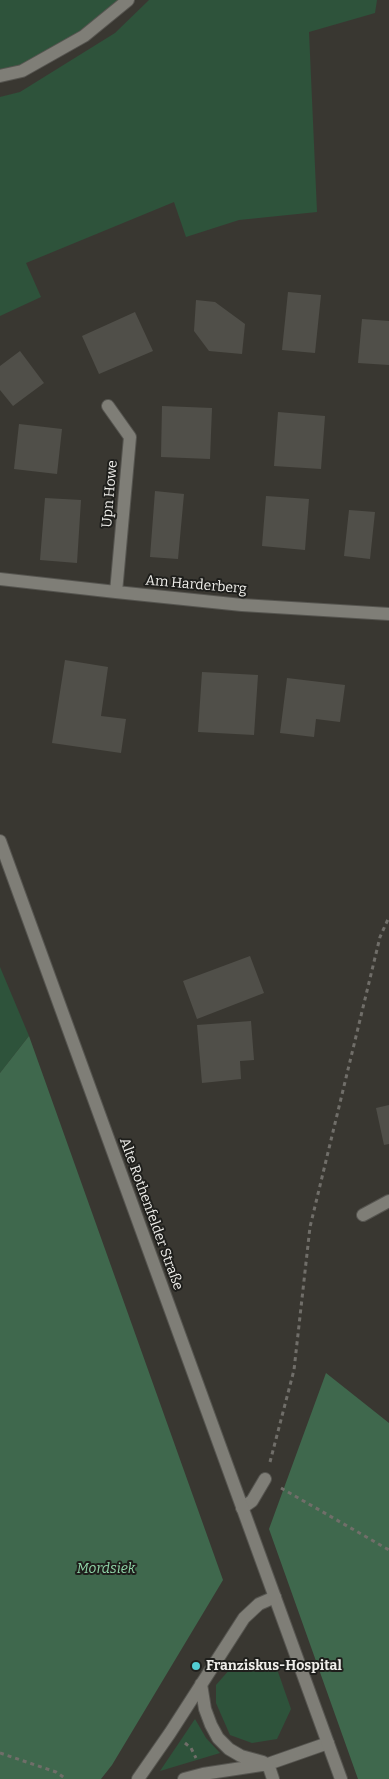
<!DOCTYPE html>
<meta charset="utf-8">
<style>
body{margin:0}
canvas{display:block;background:#393731}
</style>
<canvas width="389" height="1779"></canvas>
<script>
const g = document.querySelector('canvas').getContext('2d');
g.lineJoin = 'round';
function fill(path, color) { g.fillStyle = color; g.fill(path, 'evenodd'); }
const shape = rows => new Path2D(rows.map(r => 'M' + r).join(''));
function strokePath(path, color, width, dash) { g.strokeStyle = color; g.lineWidth = width; g.lineCap = dash ? 'butt' : 'round'; g.setLineDash(dash || []); g.stroke(path); }
function label(font, color, halo, rows, align = 'center') {
  g.font = font + ' Bitter,serif'; g.lineWidth = 4; g.setLineDash([]); g.textBaseline = 'middle'; g.strokeStyle = halo; g.fillStyle = color; for (const [text, x, y, turn = 0] of rows) {
    g.save(); g.translate(x, y); g.rotate((+turn || 0) * Math.PI / 180); g.textAlign = isNaN(turn) ? turn : align; if (halo) g.strokeText(text, 0, 0); g.fillText(text, 0, 0); g.restore();
  }
}
const green = shape([
 [0,0,128,0,84,36,0,74],
 [149,0,377,0,375,13,309,32,317,212,239,220,186,237,174,202,26,263,41,297,0,316,0,97,20,92,115,33],
 [0,967,29,1036,0,1073],
 [252,1662,277,1669,291,1709,277,1739,252,1743,230,1735,216,1703,216,1685,230,1669],
 [195,1719,206,1738,220,1753,160,1771]
]);
const forest = shape([
 [29,1036,223,1580,112,1765,101,1779,0,1779,0,1073],
 [326,1373,389,1423,389,1779,358,1779,269,1529]
]);
const building = shape([
 [288,292,321,295,315,353,282,350],
 [196,300,215,302,245,324,242,354,209,351,194,331],
 [135,312,153,351,99,374,82,336],
 [362,319,389,321,389,365,358,363],
 [20,351,44,383,13,406,0,390,0,366],
 [162,406,212,408,210,459,161,457],
 [278,412,325,416,321,469,274,466],
 [19,424,62,429,57,474,14,469],
 [155,491,184,494,178,559,150,557],
 [266,496,309,499,305,550,262,546],
 [45,498,81,500,77,563,40,560],
 [349,510,375,512,370,559,344,556],
 [65,660,108,667,101,716,126,719,121,753,52,743],
 [202,672,258,675,254,735,198,732],
 [287,678,345,685,340,722,316,719,314,737,280,733],
 [250,956,264,993,197,1019,183,981],
 [251,1021,254,1060,240,1061,241,1079,202,1083,197,1025],
 [389,1105,389,1144,384,1145,376,1108]
]);
const path = shape([
 [270,1462,294,1370,310,1227,380,937,389,917],
 [281,1488,389,1550],
 [185,1743,191,1748,196,1758],
 [0,1753,56,1772,66,1779]
]);
const service = shape([
 [363,1215,389,1201],
 [242,1508,252,1501,265,1479],
 [201,1684,205,1709,211,1725,218,1738,229,1749,241,1756,263,1762],
 [268,1764,273,1779],
 [138,1779,170,1733,244,1618,259,1604,275,1597],
 [184,1779,203,1774,268,1764,328,1743]
]);
const minor = shape([
 [0,76,22,71,84,36,128,0],
 [108,406,130,437,116,592],
 [0,579,116,592,242,605,389,614]
]);
const tertiary = shape([
 [0,841,341,1779]
]);
const markers = [
 [196,1666,5,"#51ccd2"]
];
const streetNames = [
 ["Upn Howe",110,494,-85],
 ["Am Harderberg",196,585,5],
 ["Alte Rothenfelder Straße",151,1214,70]
];
const parkNames = [
 ["Mordsiek",106,1569]
];
const poiNames = [
 ["Franziskus-Hospital",206,1666]
];
fill(green, '#2e533b');
fill(forest, '#3f684d');
fill(building, '#504f49');
strokePath(service, '#565550', 14);
strokePath(minor, '#565550', 14);
strokePath(tertiary, '#565550', 14);
strokePath(path, '#706e69', 3, [4, 4]);
strokePath(service, '#7f7e77', 12);
strokePath(minor, '#7f7e77', 12);
strokePath(tertiary, '#7f7e77', 12);
for (const [x, y, r, color] of markers) { const dot = new Path2D(); dot.arc(x, y, r, 0, 2 * Math.PI); g.fillStyle = color; g.fill(dot); strokePath(dot, '#1f1f1c', 2); }
label('14px', '#f0efeb', '#1f1f1c', streetNames);
label('italic 14px', '#91d6a9', '#1f1f1c', parkNames);
label('bold 14px', '#f0efeb', '#1f1f1c', poiNames, 'left');
</script>
